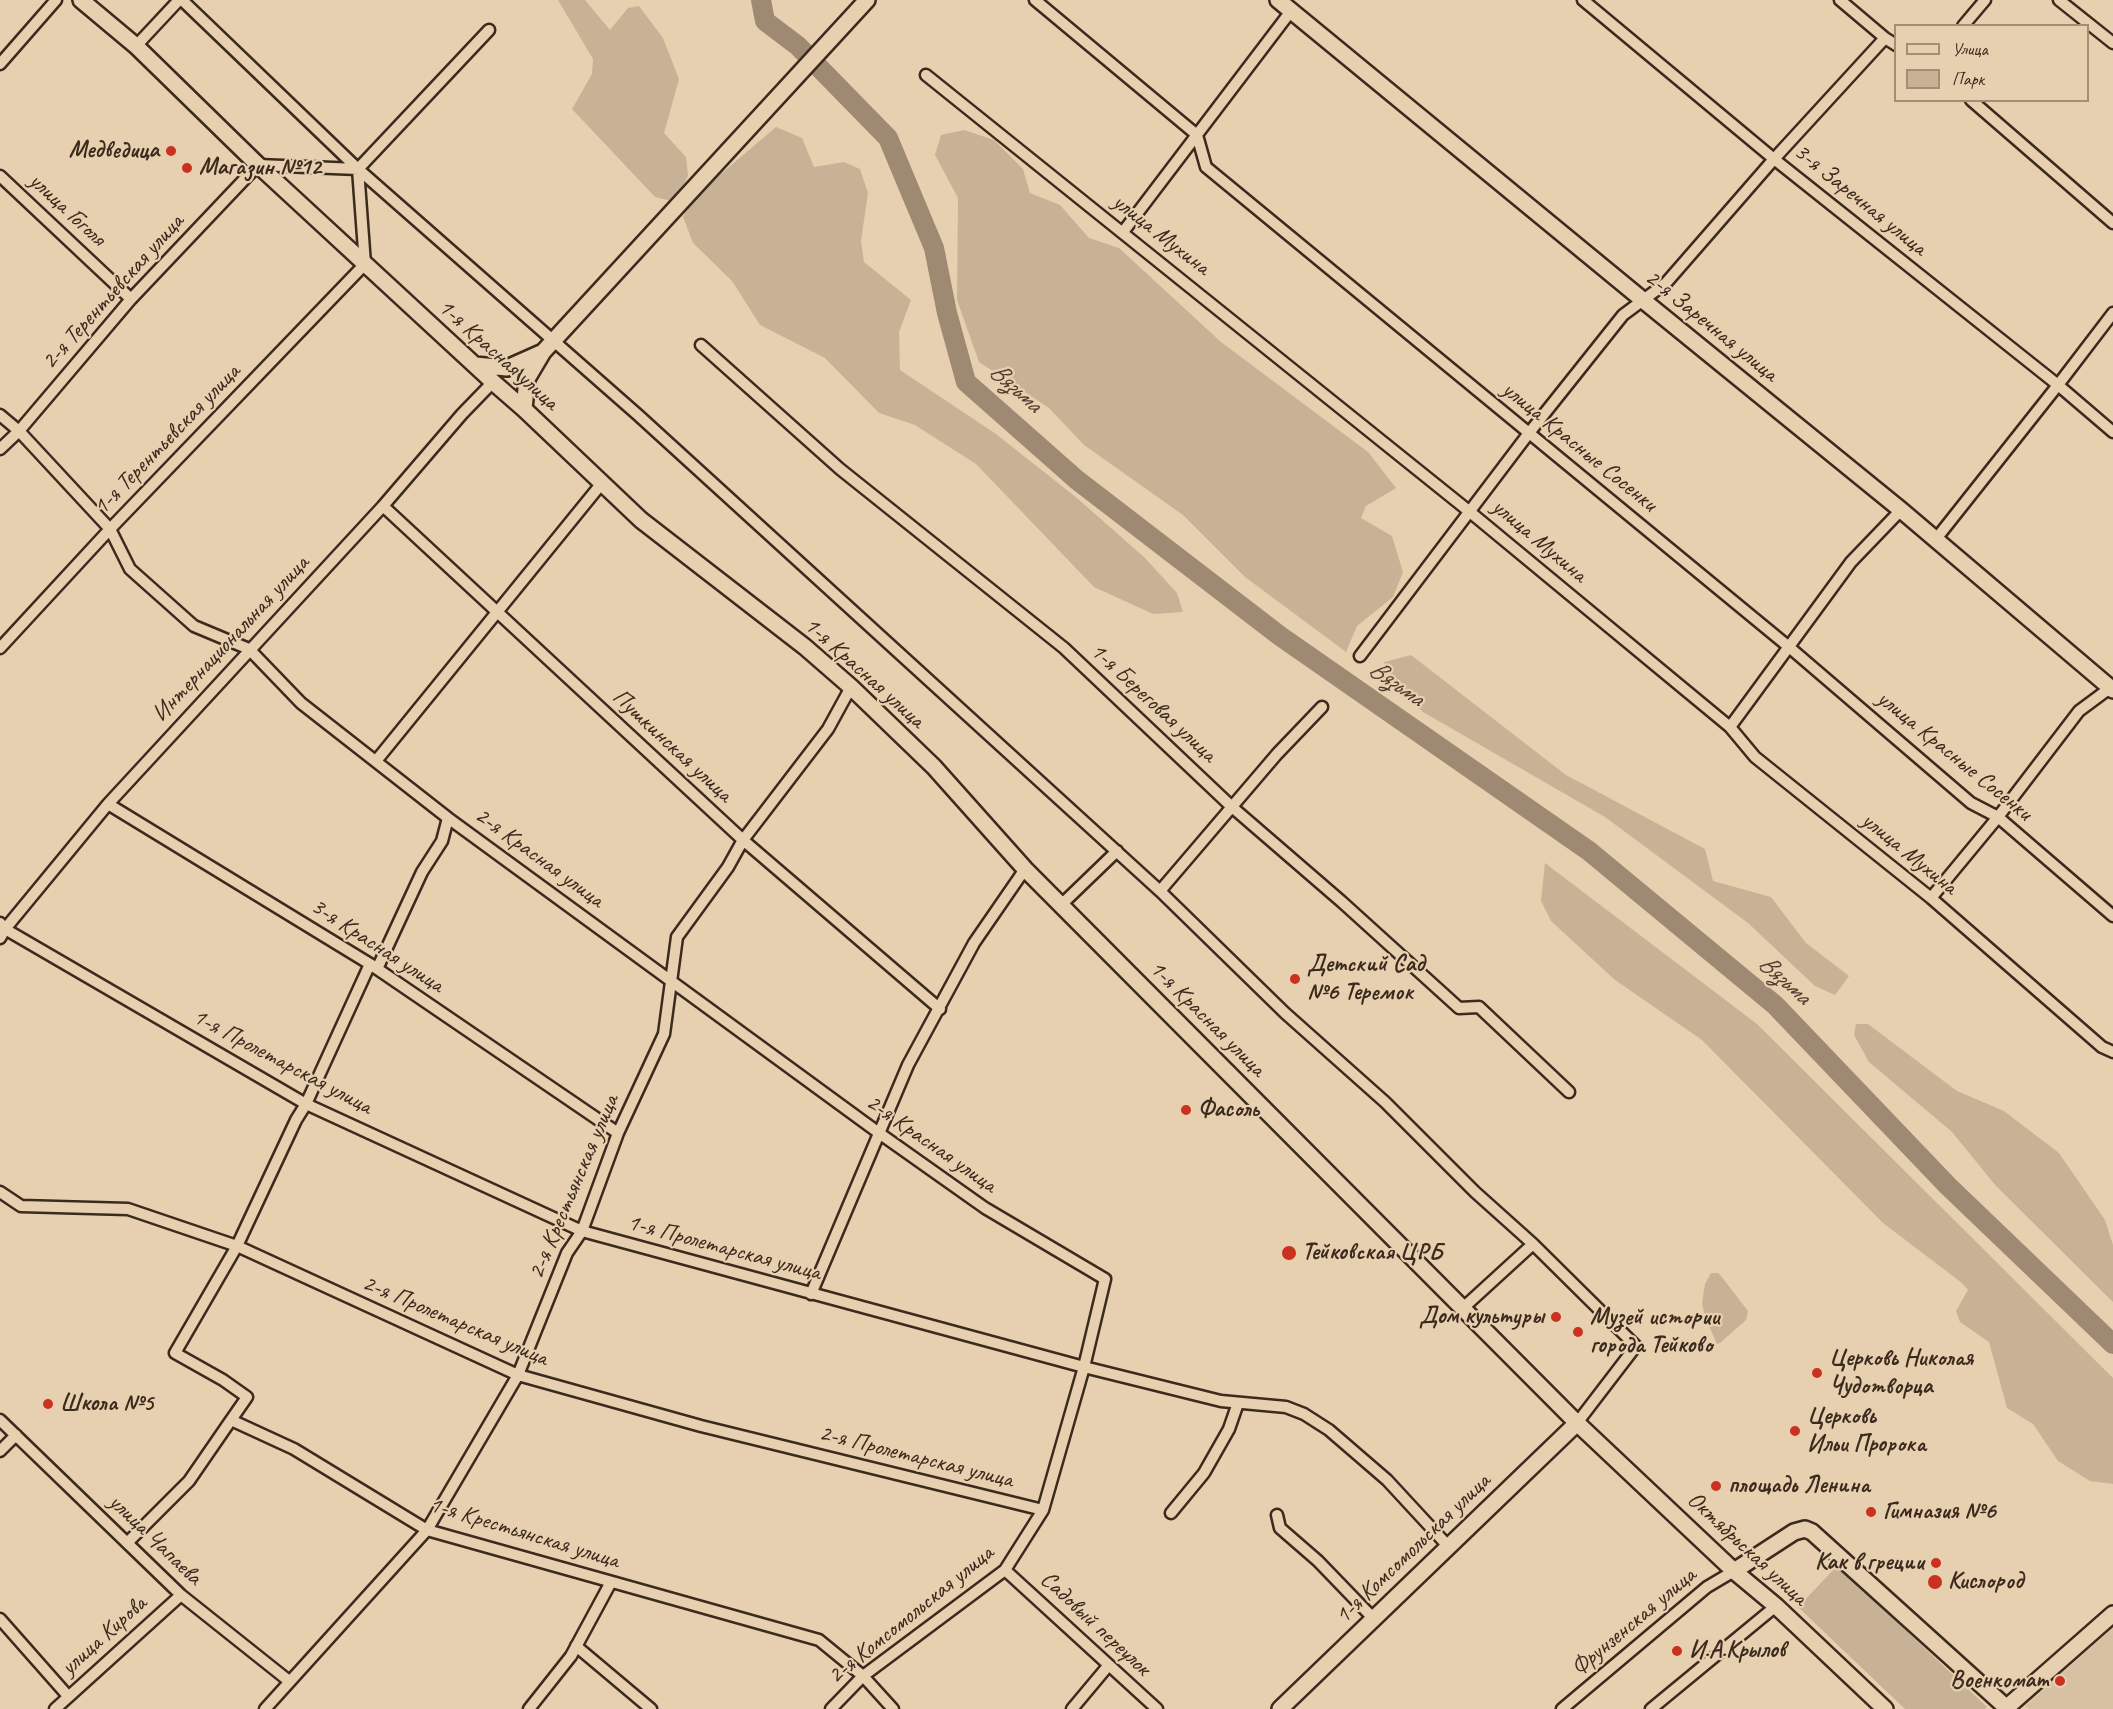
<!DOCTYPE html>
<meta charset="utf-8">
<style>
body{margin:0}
#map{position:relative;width:2113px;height:1709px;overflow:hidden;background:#e7d0af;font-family:Caveat,sans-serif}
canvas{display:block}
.legend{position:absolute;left:1894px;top:24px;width:195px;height:78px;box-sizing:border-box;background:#e7d0af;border:2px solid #a28e75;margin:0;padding:8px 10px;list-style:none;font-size:18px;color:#3b2a1e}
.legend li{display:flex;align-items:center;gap:12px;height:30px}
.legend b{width:30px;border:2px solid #a28e75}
</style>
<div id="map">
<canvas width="2113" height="1709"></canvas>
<ul class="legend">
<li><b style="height:8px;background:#e7d0af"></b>Улица</li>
<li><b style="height:16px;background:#c8b295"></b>Парк</li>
</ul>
</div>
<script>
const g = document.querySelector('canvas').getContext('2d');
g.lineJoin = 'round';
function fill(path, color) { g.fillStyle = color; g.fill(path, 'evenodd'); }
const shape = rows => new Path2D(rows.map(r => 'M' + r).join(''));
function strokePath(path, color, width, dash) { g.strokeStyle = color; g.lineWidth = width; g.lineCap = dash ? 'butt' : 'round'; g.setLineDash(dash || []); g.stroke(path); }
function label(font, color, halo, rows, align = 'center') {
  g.font = font + ' Caveat,sans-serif'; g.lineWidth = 4.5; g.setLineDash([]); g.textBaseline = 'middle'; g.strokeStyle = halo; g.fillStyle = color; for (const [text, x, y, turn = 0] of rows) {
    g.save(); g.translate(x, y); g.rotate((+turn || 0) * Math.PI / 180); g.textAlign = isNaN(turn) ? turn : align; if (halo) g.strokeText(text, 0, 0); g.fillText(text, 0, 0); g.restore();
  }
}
const built = shape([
 [2113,1628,2113,1709,2028,1709,2025,1706]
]);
const green = shape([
 [558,0,585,0,610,30,628,8,639,6,663,38,679,79,664,133,686,157,688,176,675,202,655,197,572,109,592,74,593,59],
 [776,127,802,138,814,167,844,162,860,169,868,193,861,241,864,262,911,300,899,332,900,370,996,434,1077,498,1145,558,1177,593,1183,612,1153,614,1094,587,976,464,915,425,879,413,825,358,760,325,732,281,693,243,683,217,696,195],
 [964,130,994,140,1023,169,1030,193,1060,205,1089,238,1119,248,1221,342,1368,452,1396,488,1366,506,1361,518,1392,536,1403,572,1393,597,1357,626,1346,652,1245,577,1183,515,1084,445,1049,408,979,362,957,300,958,198,935,155,941,135],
 [1411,655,1566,775,1705,849,1713,881,1771,897,1806,943,1849,976,1835,995,1815,986,1748,923,1605,817,1423,712,1391,683,1384,662],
 [1545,863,1757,1024,2113,1378,2113,1484,2090,1481,2058,1461,2033,1424,2007,1408,1989,1342,1960,1322,1956,1311,1968,1290,1962,1283,1883,1223,1702,1040,1615,980,1551,921,1541,901],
 [1856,1024,1868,1024,1957,1091,2004,1111,2059,1153,2105,1220,2113,1245,2113,1302,1996,1186,1952,1132,1869,1062,1854,1035],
 [1711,1273,1718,1273,1721,1276,1748,1311,1746,1320,1720,1343,1717,1344,1705,1317,1702,1303,1705,1284],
 [1838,1565,1916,1640,1987,1707,1985,1709,1905,1709,1798,1607]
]);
const river = shape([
 [761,0,765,21,798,46,888,138,934,248,947,313,966,382,1077,480,1280,636,1589,851,1775,1005,1948,1186,2113,1344]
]);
const street = shape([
 [182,0,358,169,638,415,1160,891,1285,1013,1385,1102,1475,1192,1533,1244,1636,1346,1577,1423],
 [1035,0,1197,135,1206,167,1789,647,1971,803,1998,817,2113,916],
 [1583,0,1774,159,2058,385,2113,432],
 [1840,0,1885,38,1896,45],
 [2059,0,2113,43],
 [1963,26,1985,0],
 [136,46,179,0],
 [0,64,56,0],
 [926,75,1470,512,1730,727,1755,757,1931,898,2102,1047,2113,1052],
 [1971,100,2113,223],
 [0,176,131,299],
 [1123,232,1291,11],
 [701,345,840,469,1064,648,1232,807,1342,902,1459,1008,1479,1007,1569,1092],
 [0,415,19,431,110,529,130,569,194,626,249,649,301,703,448,818,879,1133,985,1208,1105,1279,1084,1367,1043,1510,1005,1570,863,1676,831,1709],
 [0,449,19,431,131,299,258,165,358,169,489,30],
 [383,506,743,840,940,1009],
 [1936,539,2058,385,2113,313],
 [0,648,110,529,365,264,358,169],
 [1360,656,1529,433,1623,315,1666,283,1774,159,1885,38],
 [1730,727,1851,562,1901,510],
 [376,761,602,483],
 [108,804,370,964,618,1133],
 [1160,891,1277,754,1322,707],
 [1931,898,1998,817,2079,711,2110,688],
 [1061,905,1117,851],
 [0,923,5,929,306,1104,582,1231,1084,1367,1221,1401,1286,1407,1304,1414,1329,1430,1387,1480,1448,1546],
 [0,938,5,929,108,804,383,506,462,414,493,382],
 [377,969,422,872,442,841,448,818],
 [0,1192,21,1206,128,1209,237,1246,518,1375,701,1426,1043,1510],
 [811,1294,908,1065,974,943,1025,869],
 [1463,1308,1533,1244],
 [0,1420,181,1595,289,1681],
 [231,1420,247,1397,223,1380,175,1353,237,1246,296,1120,306,1104,370,964],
 [0,1451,16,1435],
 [1171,1513,1204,1473,1229,1429,1238,1403],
 [1277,1515,1280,1528,1318,1561,1373,1618],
 [127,1543,189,1481,231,1420,294,1449,427,1530,819,1640,863,1676,893,1709],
 [1005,1570,1157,1709],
 [0,1619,68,1696],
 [576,1646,651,1709],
 [55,1709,181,1595],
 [265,1709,427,1530,518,1375,567,1253,582,1231,618,1133,664,1034,677,937,728,867,743,840,828,729,851,687],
 [529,1709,571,1656,611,1582],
 [1072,1709,1108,1666],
 [1562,1709,1707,1587,1734,1571],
 [1651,1709,1776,1606]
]);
const secondary = shape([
 [81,0,136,46,258,165,493,382,524,409,641,520,805,647,851,687,934,767,1025,869,1577,1423,1734,1571,1776,1606,1885,1709],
 [1278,0,1644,301,1901,510,2113,690],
 [475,365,507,368,543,352,867,0],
 [524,409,527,379,543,352],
 [1734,1571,1794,1532,1805,1529,1812,1532,2008,1709],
 [1280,1709,1577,1423],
 [2005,1709,2113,1614]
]);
const markers = [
 [171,151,6,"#c8321e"],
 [187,168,6,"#c8321e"],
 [1295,979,6,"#c8321e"],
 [1186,1110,6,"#c8321e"],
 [1289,1253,8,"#c8321e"],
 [1556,1317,6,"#c8321e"],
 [1578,1332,6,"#c8321e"],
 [1817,1373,6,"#c8321e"],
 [48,1404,6,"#c8321e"],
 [1795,1431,6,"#c8321e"],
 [1716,1486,6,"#c8321e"],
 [1871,1512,6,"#c8321e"],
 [1936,1563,6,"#c8321e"],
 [1935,1582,8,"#c8321e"],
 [1677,1651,6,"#c8321e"],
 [2060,1681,6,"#c8321e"]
];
const poiNames = [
 ["Медведица",159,151,"right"],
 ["Магазин №12",199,168],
 ["Детский Сад",1307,965],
 ["№6 Теремок",1307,993],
 ["Фасоль",1198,1110],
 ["Тейковская ЦРБ",1302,1253],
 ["Дом культуры",1544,1317,"right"],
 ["Музей истории",1590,1318],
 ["города Тейково",1590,1346],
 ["Церковь Николая",1829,1359],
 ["Чудотворца",1829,1387],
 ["Школа №5",60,1404],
 ["Церковь",1807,1417],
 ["Ильи Пророка",1807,1445],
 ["площадь Ленина",1728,1486],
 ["Гимназия №6",1883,1512],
 ["Как в греции",1924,1563,"right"],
 ["Кислород",1948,1582],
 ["И.А.Крылов",1689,1651],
 ["Военкомат",2048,1681,"right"]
];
const streetNames = [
 ["3-я Заречная улица",1860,200,39],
 ["улица Гоголя",67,210,43],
 ["улица Мухина",1161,235,38],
 ["2-я Терентьевская улица",113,292,-48],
 ["2-я Заречная улица",1711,326,39],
 ["1-я Красная улица",498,355,42],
 ["1-я Терентьевская улица",167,440,-46],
 ["улица Красные Сосенки",1579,447,39],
 ["улица Мухина",1539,541,40],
 ["Интернациональная улица",231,639,-47],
 ["1-я Красная улица",864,673,42],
 ["1-я Береговая улица",1153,703,43],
 ["Пушкинская улица",672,746,43],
 ["улица Красные Сосенки",1954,756,39],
 ["улица Мухина",1909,854,39],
 ["2-я Красная улица",539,858,36],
 ["3-я Красная улица",377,946,33],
 ["1-я Красная улица",1207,1019,45],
 ["1-я Пролетарская улица",282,1062,28],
 ["2-я Красная улица",931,1144,35],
 ["2-я Крестьянская улица",574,1187,-67],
 ["1-я Пролетарская улица",724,1248,15],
 ["2-я Пролетарская улица",455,1321,23],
 ["2-я Пролетарская улица",916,1457,14],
 ["1-я Крестьянская улица",524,1533,17],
 ["улица Чапаева",155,1540,44],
 ["1-я Комсомольская улица",1413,1549,-44],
 ["Октябрьская улица",1747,1549,43],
 ["2-я Комсомольская улица",911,1615,-39],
 ["Фрунзенская улица",1634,1622,-40],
 ["Садовый переулок",1095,1624,43],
 ["улица Кирова",104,1636,-42]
];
const waterNames = [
 ["Вязьма",1015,388,42],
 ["Вязьма",1396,684,35],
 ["Вязьма",1784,980,42]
];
fill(built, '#d7c1a2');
fill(green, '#c8b295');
strokePath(river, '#9e8a73', 20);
strokePath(street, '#3b2a1e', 15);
strokePath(secondary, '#3b2a1e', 20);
strokePath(street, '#e7d0af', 10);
strokePath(secondary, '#e7d0af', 15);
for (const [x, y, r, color] of markers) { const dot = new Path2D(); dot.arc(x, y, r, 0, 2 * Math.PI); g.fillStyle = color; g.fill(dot); strokePath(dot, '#e7d0af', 2); }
label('bold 24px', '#3b2a1e', '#e7d0af', poiNames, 'left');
label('24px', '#3b2a1e', '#e7d0af', streetNames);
label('italic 26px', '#4f3d2f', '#e7d0af', waterNames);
</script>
